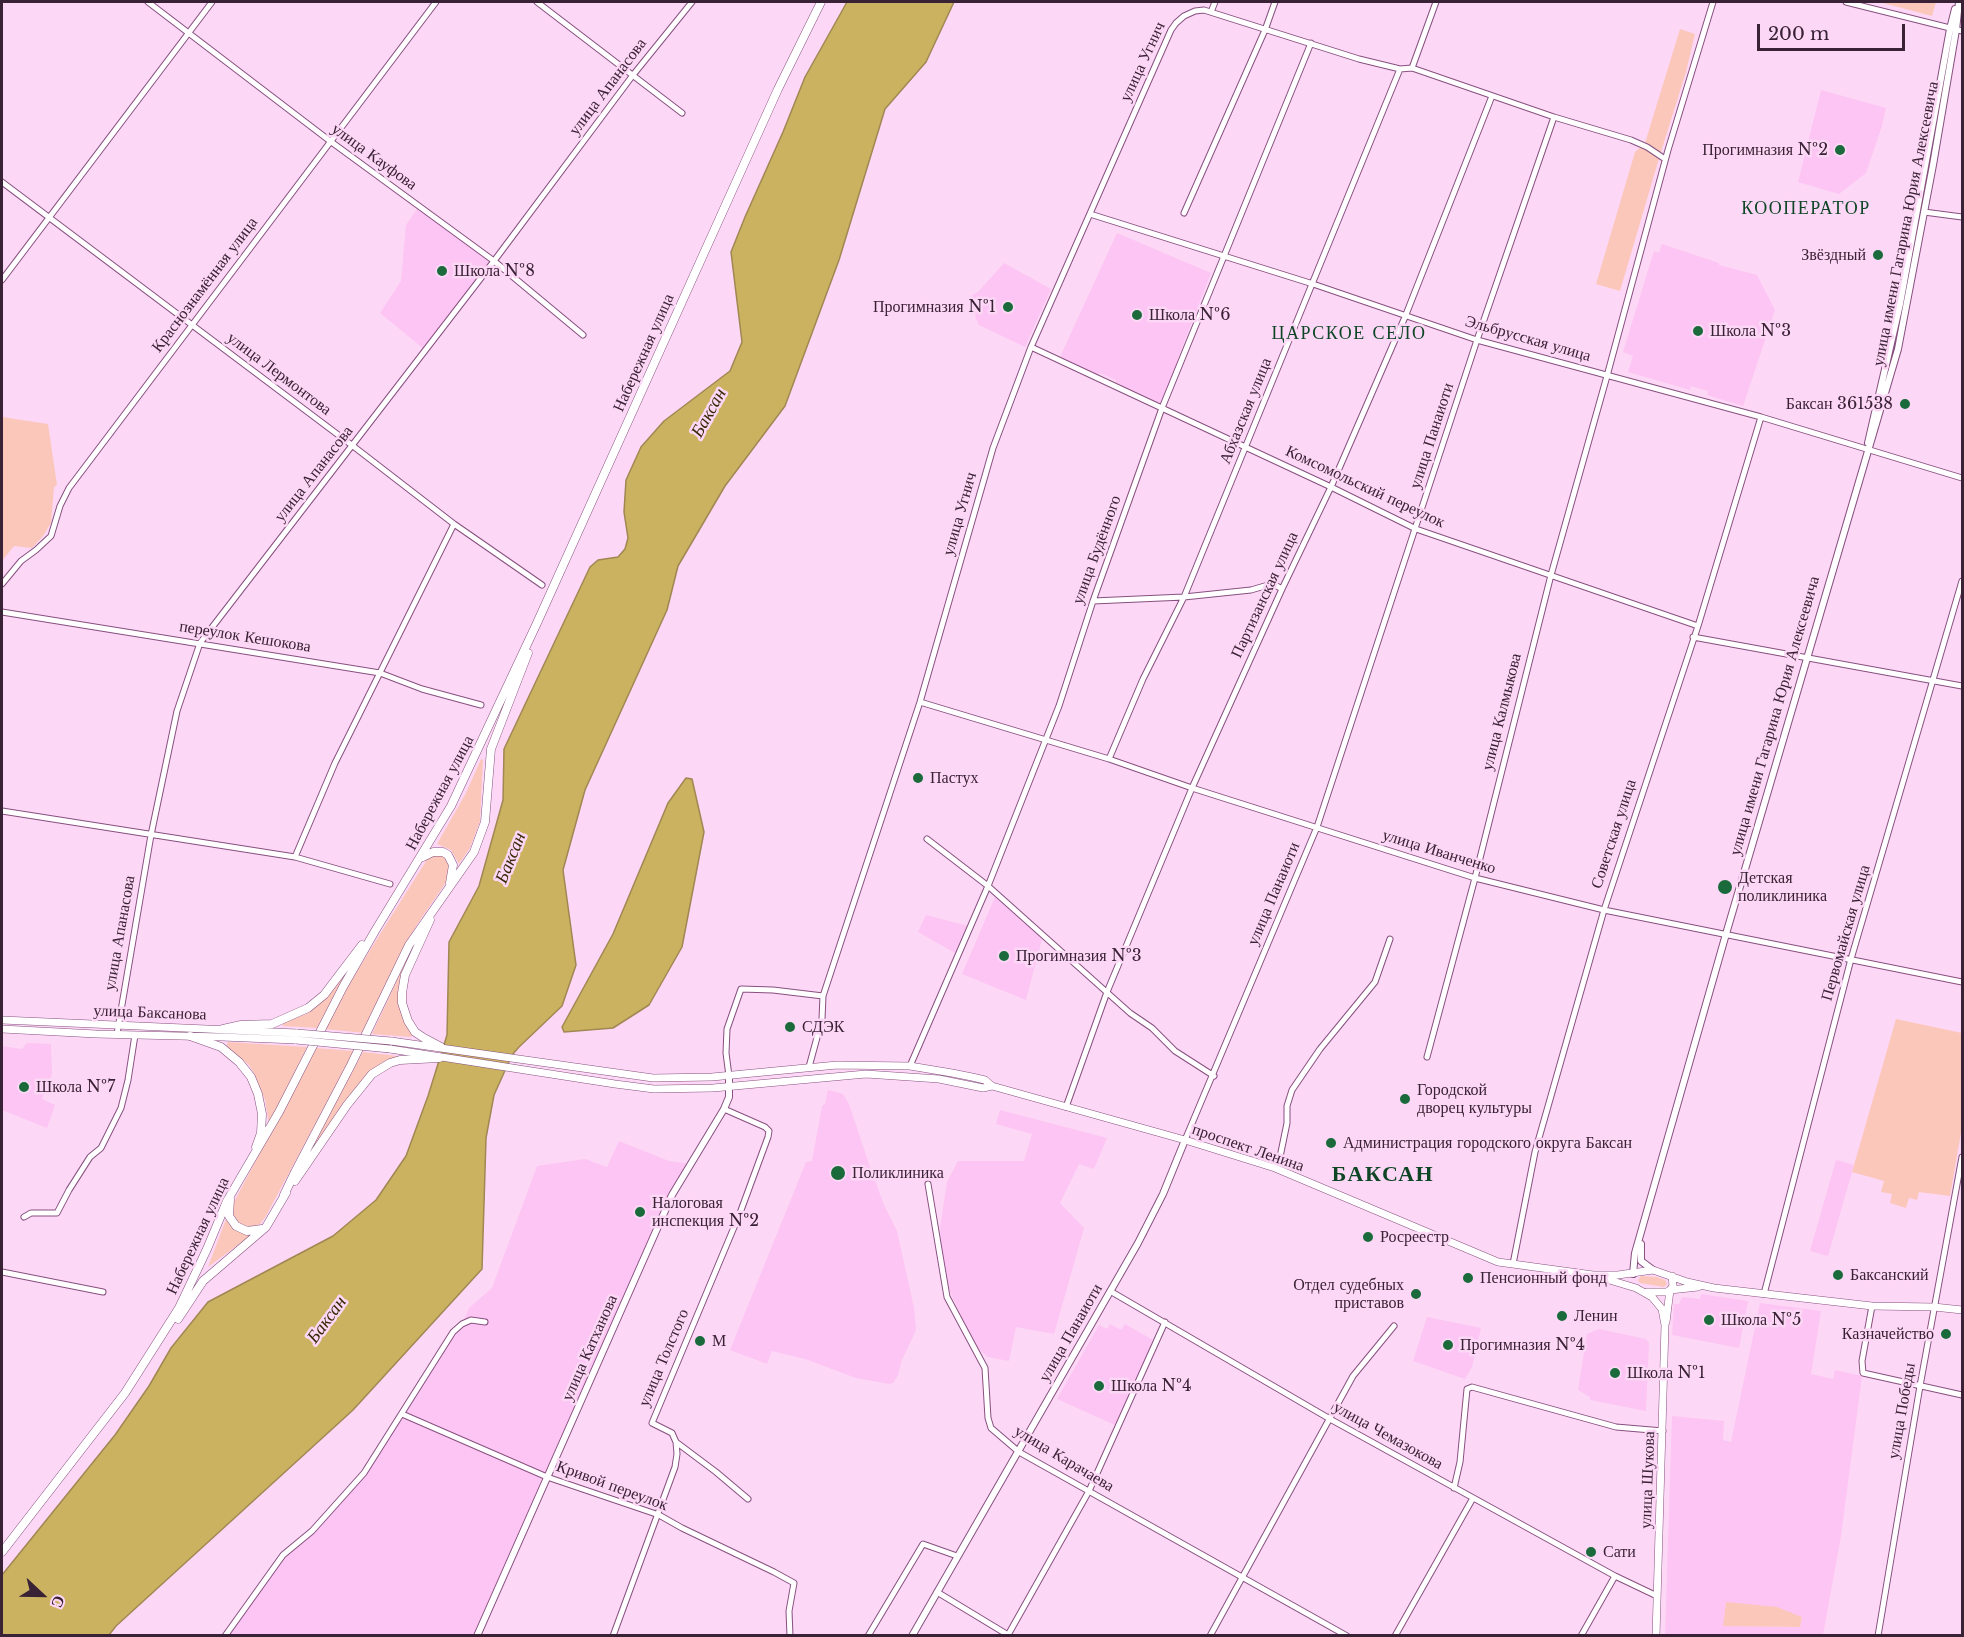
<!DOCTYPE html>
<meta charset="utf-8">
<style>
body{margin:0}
#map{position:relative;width:1964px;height:1637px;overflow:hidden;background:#fdd7f6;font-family:"Libre Baskerville",serif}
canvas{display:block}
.frame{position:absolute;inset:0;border:3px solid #3a2236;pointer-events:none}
.north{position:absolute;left:12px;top:1565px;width:60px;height:60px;-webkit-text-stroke:4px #fdd7f6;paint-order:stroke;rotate:112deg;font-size:16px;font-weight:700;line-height:24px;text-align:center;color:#3a2236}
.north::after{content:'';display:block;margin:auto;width:21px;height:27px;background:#3a2236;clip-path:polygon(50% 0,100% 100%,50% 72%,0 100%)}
.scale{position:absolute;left:1757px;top:24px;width:148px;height:27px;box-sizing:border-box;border:3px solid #3a2236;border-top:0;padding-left:8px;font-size:18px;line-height:21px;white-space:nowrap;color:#3a2236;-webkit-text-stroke:4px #fdd7f6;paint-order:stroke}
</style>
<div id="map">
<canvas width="1964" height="1637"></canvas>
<div class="frame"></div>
<div class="north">С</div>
<div class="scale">200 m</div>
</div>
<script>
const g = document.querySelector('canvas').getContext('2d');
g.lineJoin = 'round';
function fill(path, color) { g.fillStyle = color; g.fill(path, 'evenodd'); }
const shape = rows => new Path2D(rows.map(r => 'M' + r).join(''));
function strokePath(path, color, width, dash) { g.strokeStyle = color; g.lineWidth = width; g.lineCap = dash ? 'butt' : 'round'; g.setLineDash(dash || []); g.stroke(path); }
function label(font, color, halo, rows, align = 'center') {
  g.font = font + ' "Libre Baskerville",serif'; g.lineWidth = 5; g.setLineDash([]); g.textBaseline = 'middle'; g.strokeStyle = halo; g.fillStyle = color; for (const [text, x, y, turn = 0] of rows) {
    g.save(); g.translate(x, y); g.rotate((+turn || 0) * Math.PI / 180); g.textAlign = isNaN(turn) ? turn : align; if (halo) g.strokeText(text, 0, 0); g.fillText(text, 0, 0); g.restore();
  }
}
const built = shape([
 [1821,90,1886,108,1882,126,1866,173,1839,194,1798,182],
 [417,209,490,260,424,349,380,313,401,281,406,225],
 [1117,233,1211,273,1177,361,1177,367,1161,404,1116,383,1116,380,1100,373,1098,375,1060,357],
 [1662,244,1719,263,1719,265,1757,275,1775,310,1743,406,1707,395,1708,391,1691,386,1690,390,1628,372,1633,356,1623,352,1654,251,1659,253],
 [1004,263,1051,289,1025,347,979,325,976,319,972,295,978,292],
 [995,897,1042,939,1026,1000,962,974],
 [926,915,968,926,955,953,918,932],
 [27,1043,51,1044,52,1074,42,1099,55,1105,47,1128,2,1110,2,1046,22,1049],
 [828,1090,843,1094,849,1104,870,1167,884,1205,897,1231,914,1308,916,1330,901,1362,898,1375,893,1383,889,1384,856,1378,805,1359,772,1351,767,1364,730,1350,806,1162,812,1161,822,1106,825,1104],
 [1000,1110,1107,1138,1094,1169,1079,1164,1060,1203,1084,1228,1054,1334,1016,1327,1009,1361,988,1357,976,1347,944,1279,940,1228,947,1182,958,1161,1024,1161,1032,1134,996,1124],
 [619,1141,669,1161,691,1164,672,1195,477,1635,225,1636,283,1555,312,1531,364,1473,409,1402,462,1324,469,1308,492,1288,537,1166,585,1159,607,1167],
 [1836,1160,1854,1165,1828,1256,1810,1251],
 [1701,1294,1748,1301,1739,1348,1672,1335,1674,1304,1679,1304,1682,1297,1700,1299],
 [1760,1303,1821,1311,1811,1374,1833,1379,1835,1370,1862,1376,1841,1536,1823,1635,1665,1636,1672,1416,1724,1421,1723,1440,1731,1442],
 [1726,1602,1802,1617,1800,1627,1724,1626],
 [1427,1317,1481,1328,1472,1367,1465,1379,1413,1361],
 [1110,1324,1121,1330,1125,1324,1153,1340,1140,1374,1115,1425,1057,1399,1099,1325,1107,1329],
 [1599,1329,1646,1339,1649,1343,1646,1411,1590,1400,1590,1397,1578,1390,1587,1334]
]);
const green = shape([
 [1879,2,1936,2,1932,16],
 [1680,29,1695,34,1686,72,1660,155,1620,291,1596,284,1635,152,1645,143],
 [2,417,48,424,57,485,54,487,51,523,43,536,32,548,14,546,2,561],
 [481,759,483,760,480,821,470,848,459,864,451,850,437,844,466,793],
 [435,854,442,855,448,859,451,865,449,878,418,923,402,950,364,1033,325,1029,354,976,387,923,428,858],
 [414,944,400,985,414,1034,411,1037,372,1034],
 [351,964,317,1028,283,1026,283,1023,306,1014,324,1000],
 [1896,1019,1962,1033,1962,1127,1950,1196,1919,1192,1917,1200,1909,1198,1906,1208,1890,1203,1892,1194,1881,1192,1884,1181,1852,1172],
 [228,1042,307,1047,269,1125,265,1100,255,1075,249,1065,226,1046],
 [316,1048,354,1051,266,1216,260,1224,253,1227,244,1226,237,1221,233,1215,232,1207,236,1198],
 [363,1052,398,1056,399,1058,379,1065,370,1073,308,1155],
 [226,1219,234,1229,250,1236,208,1267],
 [1641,1276,1657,1277,1665,1280,1667,1284,1664,1287,1640,1283,1638,1280],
 [1726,1602,1777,1607,1802,1617,1800,1627,1723,1626]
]);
const water = shape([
 [847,2,954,2,926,62,885,109,839,260,785,406,725,486,678,566,667,610,585,790,563,870,576,965,562,1006,519,1047,512,1055,494,1095,486,1138,482,1269,353,1410,116,1626,109,1635,2,1636,2,1575,115,1435,149,1386,171,1348,208,1302,333,1236,376,1200,406,1156,428,1096,447,1035,449,942,479,886,503,800,504,749,590,567,598,560,618,557,625,549,628,538,624,512,626,480,641,447,664,421,730,371,742,342,731,252,745,217,783,132,805,77,847,2],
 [686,778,692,779,704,832,682,947,649,1005,613,1028,564,1032,562,1027,613,934,668,803,686,778]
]);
const minor = shape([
 [148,2,330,141,494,261,583,335],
 [537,2,682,113],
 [1846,2,1962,31],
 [1211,12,1215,2],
 [1412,68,1436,2],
 [2,182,353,446,454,524,542,585],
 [1924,212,1962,217],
 [1184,213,1265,30,1275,2],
 [1090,214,1313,284,1477,340,1761,417,1962,478],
 [2,280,212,2],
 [1031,347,1331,487,1416,529,1698,626],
 [2,584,21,561,36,550,51,536,60,506,69,488,436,2],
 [1093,601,1184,597,1251,590,1268,585,1275,585,1282,589],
 [2,612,380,673,422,689,481,705],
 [1693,637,1962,686],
 [920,702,1109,759,1192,788,1475,878,1604,910,1962,982],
 [1109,759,1143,679,1184,597,1400,69],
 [2,811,295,857,390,884],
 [927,839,988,886,1130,1013,1152,1028,1175,1051,1214,1076],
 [295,857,335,763,454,524],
 [117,1034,151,835,177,711,200,643,494,261,633,75,692,2],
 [1427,1057,1475,878,1551,575,1607,376,1668,150,1713,2],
 [910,1066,988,886,1059,706,1093,601,1162,408,1311,43],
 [809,1067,822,1019,823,996,920,702,993,448,1031,347,1171,30,1176,23,1184,16,1195,11,1204,10,1359,59,1400,69,1412,68,1554,117,1631,140,1647,147,1665,159],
 [729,1076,726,1053,727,1029,741,989,773,990,823,996],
 [1066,1107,1107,992,1192,788,1282,589,1331,487,1405,317,1492,96],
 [1185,1140,1317,827,1477,340,1554,117],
 [1275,1168,1280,1157,1287,1123,1287,1106,1292,1090,1320,1049,1375,982,1390,939],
 [928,1184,947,1297,985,1368,988,1418,991,1428,1019,1452,1347,1636],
 [24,1217,31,1213,57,1213,69,1190,90,1157,101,1148,121,1108,128,1080,135,1035],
 [1513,1264,1535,1152,1604,910,1698,626,1761,417],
 [2,1272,103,1292],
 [1110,1291,1330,1419,1615,1576,1657,1596],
 [1764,1294,1851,959,1962,581],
 [1872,1306,1862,1361,1863,1373,1962,1395],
 [402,1414,547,1477,659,1515,682,1528,774,1572,794,1583,789,1611,790,1636],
 [676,1442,716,1472,748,1499],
 [1454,1488,1460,1462,1467,1389,1472,1387,1616,1427,1663,1431],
 [937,1592,1008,1635,1089,1491,1165,1322],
 [225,1636,283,1555,312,1531,364,1473,453,1332,462,1324,471,1320,485,1322],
 [613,1636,675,1467,677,1454,676,1442,672,1433,652,1423,740,1213,768,1137,769,1131,765,1127,724,1109],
 [868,1636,923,1544,957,1556],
 [1210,1636,1353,1376,1394,1326],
 [1395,1636,1473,1498],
 [1581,1636,1615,1576],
 [1878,1636,1920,1386,1962,1157]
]);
const tertiary = shape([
 [1868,443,1900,304,1950,29,1955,9],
 [1641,1244,1641,1261,1653,1270],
 [1633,1274,1635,1253,1726,934,1898,349,1933,165,1956,30,1959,2],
 [477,1636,672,1195,724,1109,729,1097,729,1076],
 [912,1636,1138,1243,1163,1194,1185,1140]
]);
const secondary = shape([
 [2,1020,297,1033],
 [2,1029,96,1034,222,1037,296,1040],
 [391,1041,653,1078,712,1077,837,1065,910,1066,952,1073,972,1077,985,1080,992,1086,1185,1140,1275,1168,1498,1262,1593,1275,1618,1275,1653,1270,1687,1282,1714,1288,1872,1306,1934,1307,1962,1310],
 [390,1049,615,1084,654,1089,713,1088,866,1074,939,1079,983,1088,992,1086],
 [1596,1276,1636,1288,1652,1297,1662,1309,1665,1325,1656,1636],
 [1647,1292,1667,1292,1670,1290,1698,1287],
 [1666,1322,1670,1290,1673,1286,1672,1276]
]);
const primary = shape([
 [423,857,433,852,443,852,448,855,453,865,450,883],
 [430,920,405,975,402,993,402,1003,408,1021,415,1032,424,1038,441,1047],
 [223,1029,241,1025,272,1024,308,1008,324,995,362,945],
 [190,1036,221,1047,239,1062,251,1077,258,1094,262,1114,261,1133,256,1147],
 [295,1181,347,1105,372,1074,390,1063,400,1060,439,1058],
 [284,1195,295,1172,351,1065,409,945,474,852,485,822,491,749,528,653],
 [230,1199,229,1216,236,1226,247,1231,262,1229],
 [178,1319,203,1281,266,1227,286,1193],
 [2,1552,125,1393,179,1308,207,1249,227,1201,279,1112,343,987,375,931,451,806,537,623,778,89,821,2]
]);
const secondaryBridge = shape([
 [297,1033,391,1041],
 [296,1040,390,1049]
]);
const markers = [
 [1840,150,6,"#1a6a3b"],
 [1878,255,6,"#1a6a3b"],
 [442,271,6,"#1a6a3b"],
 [1008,307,6,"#1a6a3b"],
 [1137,315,6,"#1a6a3b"],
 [1698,331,6,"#1a6a3b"],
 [1905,404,6,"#1a6a3b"],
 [918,778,6,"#1a6a3b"],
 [1725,887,8,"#1a6a3b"],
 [1004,956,6,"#1a6a3b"],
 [790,1027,6,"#1a6a3b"],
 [24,1087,6,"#1a6a3b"],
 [1405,1099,6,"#1a6a3b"],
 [1331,1143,6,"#1a6a3b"],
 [838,1173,8,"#1a6a3b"],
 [640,1212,6,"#1a6a3b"],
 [1368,1237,6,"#1a6a3b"],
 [1838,1275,6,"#1a6a3b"],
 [1468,1278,6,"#1a6a3b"],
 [1416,1294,6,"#1a6a3b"],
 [1562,1316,6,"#1a6a3b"],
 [1709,1320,6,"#1a6a3b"],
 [1946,1334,6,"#1a6a3b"],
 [700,1341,6,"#1a6a3b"],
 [1448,1345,6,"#1a6a3b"],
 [1615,1373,6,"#1a6a3b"],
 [1099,1386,6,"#1a6a3b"],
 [1591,1552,6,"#1a6a3b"]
];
const streetNames = [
 ["улица Угнич",1143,62,-65],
 ["улица Апанасова",608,87,-53],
 ["улица Кауфова",374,157,36],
 ["улица имени Гагарина Юрия Алексеевича",1906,224,-79],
 ["Краснознамённая улица",205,285,-53],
 ["Эльбрусская улица",1528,339,16],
 ["Набережная улица",644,353,-66],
 ["улица Лермонтова",279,374,37],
 ["Абхазская улица",1246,411,-68],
 ["улица Панаиоти",1432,436,-72],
 ["улица Апанасова",314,474,-52],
 ["Комсомольский переулок",1365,487,25],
 ["улица Угнич",960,514,-74],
 ["улица Будённого",1097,550,-70],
 ["Партизанская улица",1265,595,-65],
 ["переулок Кешокова",245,637,9],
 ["улица Калмыкова",1502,712,-76],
 ["улица имени Гагарина Юрия Алексеевича",1775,716,-74],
 ["Набережная улица",440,793,-62],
 ["Советская улица",1614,834,-72],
 ["улица Иванченко",1439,852,17],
 ["улица Панаиоти",1274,894,-67],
 ["улица Апанасова",120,933,-80],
 ["Первомайская улица",1846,933,-74],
 ["улица Баксанова",150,1013,2],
 ["проспект Ленина",1248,1148,19],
 ["Набережная улица",198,1236,-65],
 ["улица Панаиоти",1071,1333,-60],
 ["улица Катханова",590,1348,-66],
 ["улица Толстого",664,1358,-67],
 ["улица Победы",1902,1411,-80],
 ["улица Чемазокова",1388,1436,29],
 ["улица Карачаева",1064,1459,31],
 ["улица Шукова",1648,1480,-88],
 ["Кривой переулок",612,1486,20]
];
const poiNames = [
 ["Прогимназия №2",1828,150,"right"],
 ["Звёздный",1866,255,"right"],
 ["Школа №8",454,271],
 ["Прогимназия №1",996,307,"right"],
 ["Школа №6",1149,315],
 ["Школа №3",1710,331],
 ["Баксан 361538",1893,404,"right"],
 ["Пастух",930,778],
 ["Детская",1738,878],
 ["поликлиника",1738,896],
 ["Прогимназия №3",1016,956],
 ["СДЭК",802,1027],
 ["Школа №7",36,1087],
 ["Городской",1417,1090],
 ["дворец культуры",1417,1108],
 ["Администрация городского округа Баксан",1343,1143],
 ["Поликлиника",852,1173],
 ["Налоговая",652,1203],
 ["инспекция №2",652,1221],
 ["Росреестр",1380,1237],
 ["Баксанский",1850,1275],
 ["Пенсионный фонд",1480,1278],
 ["Отдел судебных",1404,1285,"right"],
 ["приставов",1404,1303,"right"],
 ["Ленин",1574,1316],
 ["Школа №5",1721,1320],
 ["Казначейство",1934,1334,"right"],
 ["М",712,1341],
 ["Прогимназия №4",1460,1345],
 ["Школа №1",1627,1373],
 ["Школа №4",1111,1386],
 ["Сати",1603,1552]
];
const neighbourhoodNames = [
 ["КООПЕРАТОР",1806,209],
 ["ЦАРСКОЕ СЕЛО",1349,334]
];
const waterNames = [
 ["Баксан",709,413,-61],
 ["Баксан",511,858,-68],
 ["Баксан",327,1320,-54]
];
const districtNames = [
 ["БАКСАН",1383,1175]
];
fill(built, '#fdc5f3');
fill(green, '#fcc7bb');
fill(water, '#cbb260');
strokePath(water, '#a08753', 1.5);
strokePath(minor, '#87507f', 7);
strokePath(tertiary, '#87507f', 8);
strokePath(secondary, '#87507f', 8);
strokePath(primary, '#87507f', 9);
strokePath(minor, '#fff', 5);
strokePath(tertiary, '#fff', 6);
strokePath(secondary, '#fff', 7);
strokePath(primary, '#fff', 8);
strokePath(secondaryBridge, '#87507f', 8, []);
strokePath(secondaryBridge, '#fff', 7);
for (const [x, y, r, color] of markers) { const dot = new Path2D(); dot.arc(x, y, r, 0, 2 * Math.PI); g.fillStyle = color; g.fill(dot); strokePath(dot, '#fdd7f6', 2); }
label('16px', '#3a2236', '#fdd7f6', streetNames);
label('16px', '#3a2236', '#fdd7f6', poiNames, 'left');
g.letterSpacing = '1.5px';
label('18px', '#0e4625', '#fdd7f6', neighbourhoodNames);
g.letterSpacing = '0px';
label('italic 18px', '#352a05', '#fdd7f6', waterNames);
g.letterSpacing = '1.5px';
label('bold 22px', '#0e4625', '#fdd7f6', districtNames);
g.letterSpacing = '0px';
</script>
